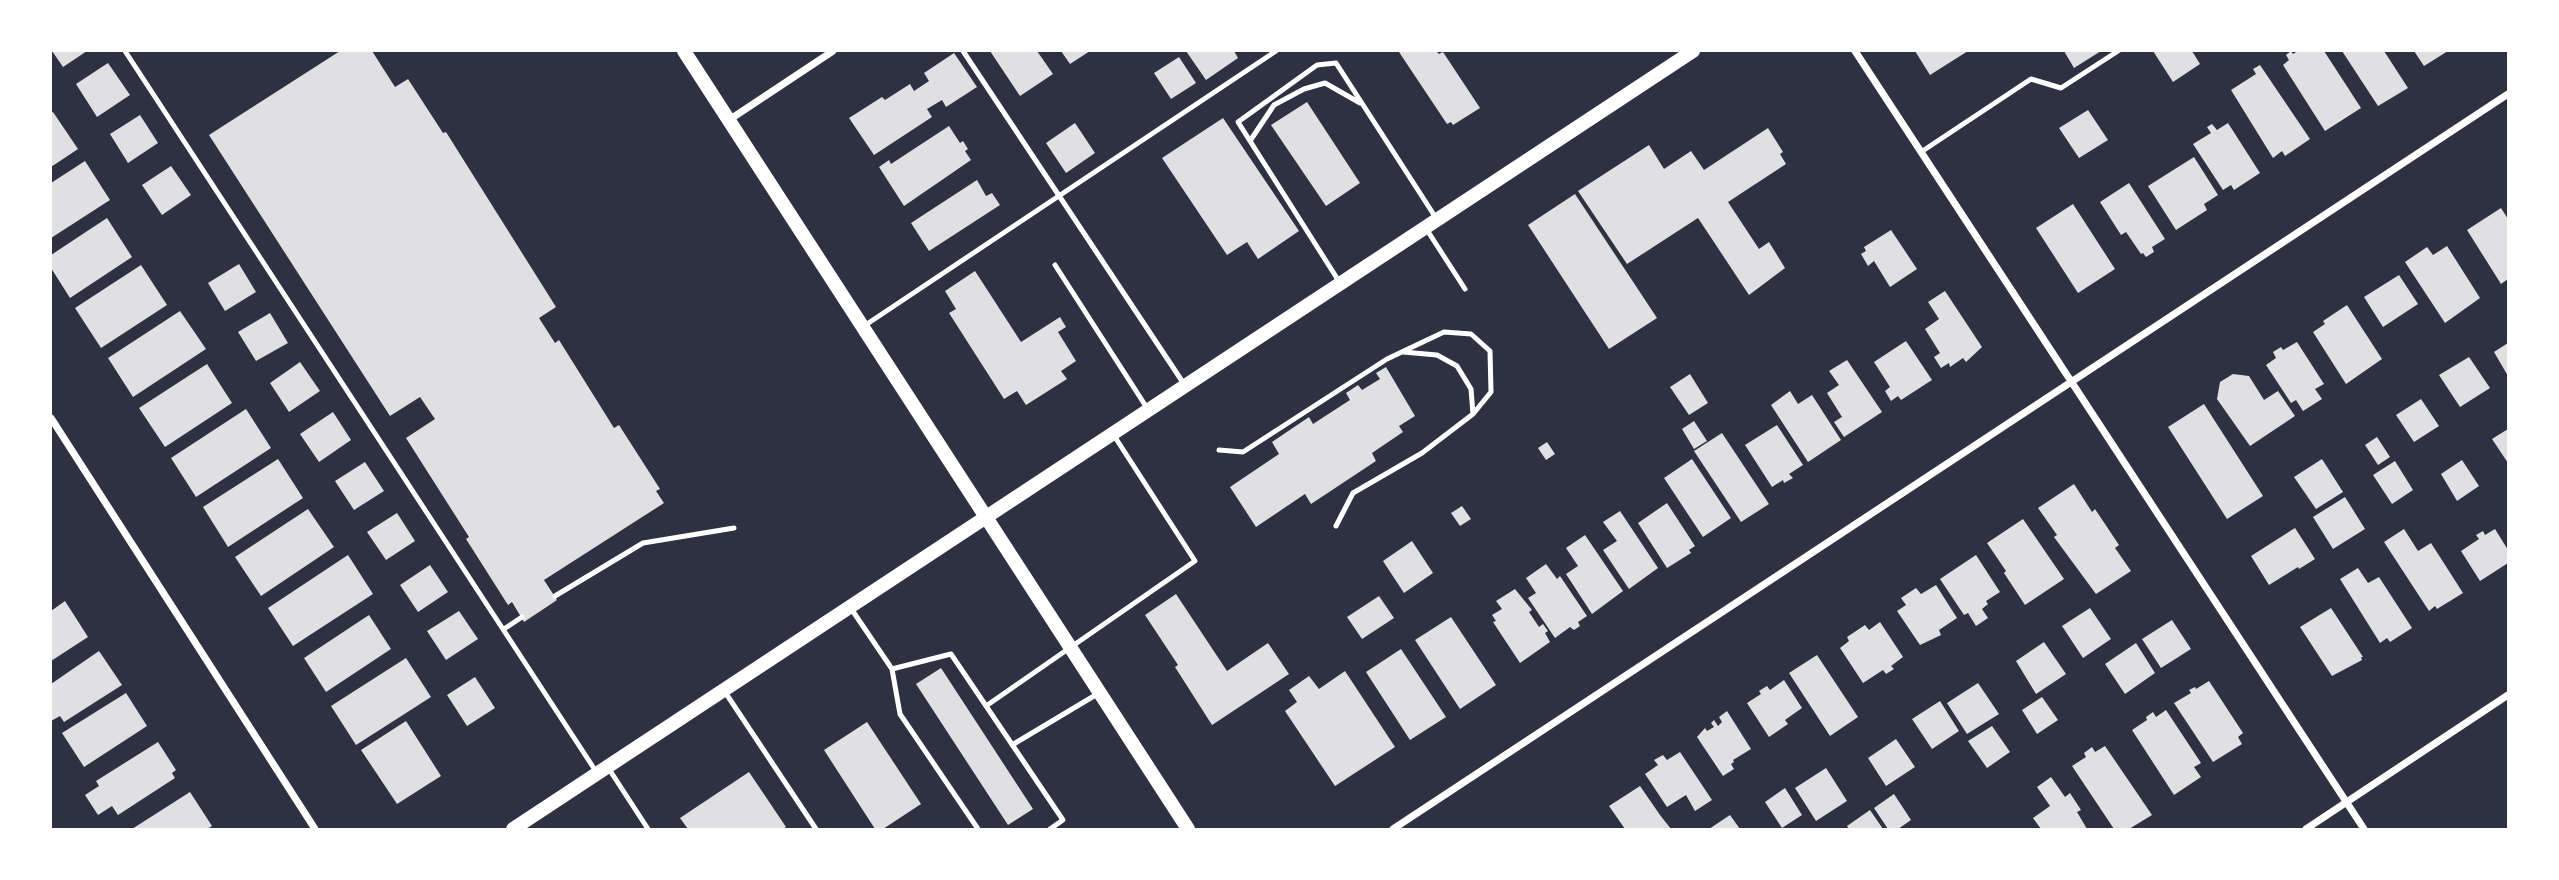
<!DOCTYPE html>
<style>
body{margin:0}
#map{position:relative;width:2559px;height:880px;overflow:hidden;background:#2d3142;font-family:Rubik,sans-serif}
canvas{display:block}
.frame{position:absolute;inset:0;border:52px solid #fff;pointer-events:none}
</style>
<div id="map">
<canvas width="2559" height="880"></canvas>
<div class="frame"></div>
</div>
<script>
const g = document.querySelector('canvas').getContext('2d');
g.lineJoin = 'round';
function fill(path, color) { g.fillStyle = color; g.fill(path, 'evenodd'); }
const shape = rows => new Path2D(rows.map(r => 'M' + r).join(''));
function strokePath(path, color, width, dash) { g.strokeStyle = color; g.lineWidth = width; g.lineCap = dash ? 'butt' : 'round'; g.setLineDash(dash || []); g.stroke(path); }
const building = shape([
 [52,51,87,51,63,67],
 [340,51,372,51,395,87,408,79,443,133,446,132,556,307,539,318,555,343,559,340,614,428,619,425,660,489,656,491,664,503,544,580,557,600,524,622,512,602,508,605,466,539,469,537,406,438,435,419,420,397,390,416,209,135],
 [990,51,1037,51,1053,74,1020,96],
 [1061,51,1090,51,1070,64],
 [1186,51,1234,51,1238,58,1206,80],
 [1401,51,1436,51,1439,54,1443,52,1480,108,1453,125,1451,122,1447,124,1399,52],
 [1915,51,1968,51,1930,75],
 [2064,51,2101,51,2074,68],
 [2153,51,2192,51,2200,64,2173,82],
 [2291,51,2293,54,2298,51,2324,51,2361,108,2325,131,2283,65,2289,60,2286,55],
 [2342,51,2384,51,2408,88,2378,106],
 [2414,51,2448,51,2424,66],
 [954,53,977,87,946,107,942,100,927,109,932,117,874,155,849,118,882,97,885,100,910,84,914,91,929,81,924,73],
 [1179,57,1196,83,1171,99,1154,73],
 [108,63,130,95,97,117,76,84],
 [2260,65,2310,139,2285,156,2282,151,2273,158,2231,90,2256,74,2253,69],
 [1307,102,1360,183,1326,206,1271,125],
 [2088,110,2108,140,2079,158,2059,128],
 [53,112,78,149,51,167,51,113],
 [140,115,158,143,128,163,110,134],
 [1223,118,1299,231,1258,259,1247,242,1227,255,1162,158],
 [1075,123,1095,153,1066,173,1046,143],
 [2228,123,2260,173,2234,190,2231,185,2223,190,2193,144,2211,133,2207,127,2212,124,2217,130],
 [949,126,960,143,963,141,968,149,965,151,971,160,904,206,879,167,889,160,891,164],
 [1768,128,1783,152,1780,154,1786,164,1728,202,1759,249,1769,242,1785,268,1749,295,1698,218,1627,264,1578,191,1649,145,1664,169,1691,151,1704,170],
 [2194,157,2218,195,2204,204,2207,210,2176,230,2148,186],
 [85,161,110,200,51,238,51,183],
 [171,166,191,195,162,215,142,185],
 [977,180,986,196,992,193,1000,205,929,251,911,223],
 [2129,183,2165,239,2152,247,2154,252,2146,257,2143,253,2141,254,2126,232,2121,235,2100,202],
 [1575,194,1657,318,1609,349,1528,225],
 [2073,204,2115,269,2078,293,2036,228],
 [2501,208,2508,219,2508,279,2501,284,2467,230],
 [107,218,132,257,70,298,51,268,51,255],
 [1891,230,1917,269,1890,287,1874,261,1868,266,1861,254,1866,251,1864,247],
 [2447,246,2480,298,2445,323,2405,262,2427,247,2433,255],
 [239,264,256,292,225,311,208,283],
 [141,265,167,305,101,348,75,308],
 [975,271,1021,342,1060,317,1066,327,1058,332,1076,361,1061,371,1067,379,1026,405,1017,391,1004,399,949,313,956,309,945,291],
 [2399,275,2418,304,2383,327,2364,297],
 [1945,291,1982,347,1966,362,1963,358,1950,367,1949,363,1941,368,1934,357,1940,353,1925,329,1939,319,1928,302],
 [2347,305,2382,359,2346,384,2313,332,2325,324,2323,321],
 [180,311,206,349,133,397,108,358],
 [270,313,288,343,256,361,238,332],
 [1906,341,1932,380,1901,400,1898,396,1891,401,1885,391,1890,387,1874,362],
 [2297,342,2324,384,2315,389,2322,399,2303,411,2296,400,2291,403,2266,365,2276,358,2273,352,2281,347,2283,350],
 [2508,343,2508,376,2494,352],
 [2469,357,2490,388,2460,407,2439,375],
 [1847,360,1882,412,1844,437,1834,422,1842,417,1827,393,1839,385,1829,371],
 [300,362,320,391,289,412,270,383],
 [207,364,232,403,165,447,139,408],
 [1386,367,1415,416,1399,426,1403,432,1372,453,1376,461,1311,504,1305,494,1256,527,1230,487,1279,454,1272,442,1309,417,1313,424,1350,400,1346,393,1358,385,1362,390,1380,379,1376,373],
 [1690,374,1708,403,1689,415,1670,387],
 [2233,374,2249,376,2264,400,2278,391,2295,416,2250,446,2217,399,2220,382],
 [1790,391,1798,404,1812,395,1841,440,1808,462,1771,405],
 [2421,399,2439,426,2414,442,2396,415],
 [2204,404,2263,496,2227,519,2168,427],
 [246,409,271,448,196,497,171,458],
 [333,412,351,440,319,462,300,434],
 [1694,421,1707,441,1694,449,1682,429],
 [1777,425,1803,465,1789,474,1793,478,1784,483,1783,480,1772,487,1745,445],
 [2508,429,2508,463,2492,439],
 [1722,433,1769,504,1741,522,1694,451],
 [2377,437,2390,457,2378,465,2365,445],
 [1547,442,1555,454,1546,460,1538,448],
 [278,459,303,498,228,547,203,507],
 [1692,459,1731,518,1703,537,1664,478],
 [2322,459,2343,492,2316,509,2294,477],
 [2462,460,2479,486,2457,501,2441,474],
 [2395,461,2413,490,2392,504,2373,475],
 [365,462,384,491,354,510,335,481],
 [2074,484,2092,512,2095,509,2119,545,2115,548,2131,571,2096,594,2054,537,2057,535,2038,508],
 [2345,497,2365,529,2333,549,2313,517],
 [1667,503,1695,546,1689,550,1691,553,1667,568,1638,523],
 [1462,506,1471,519,1460,526,1451,513],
 [308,509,334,547,261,596,235,557],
 [1620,511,1658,568,1629,589,1603,550,1617,541,1603,522],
 [397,513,415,541,386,560,367,532],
 [2023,519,2064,579,2025,605,2004,573,2006,571,1987,543],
 [2295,528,2315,559,2299,569,2298,567,2269,585,2251,556],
 [2404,529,2418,551,2431,543,2463,593,2437,609,2435,606,2429,611,2384,542],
 [2495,529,2508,550,2508,563,2480,581,2461,551,2479,539,2476,535,2483,531,2485,535],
 [1585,535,1623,591,1592,614,1566,574,1578,566,1566,548],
 [1412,541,1433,573,1404,593,1383,561],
 [348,555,373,594,293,646,268,608],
 [1976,555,2000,592,1986,601,1988,604,1982,609,1988,618,1976,626,1968,613,1964,615,1940,579],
 [1546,564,1557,579,1560,576,1587,616,1578,622,1580,626,1574,630,1570,627,1555,638,1528,598,1536,593,1526,578],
 [430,565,448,592,418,612,400,585],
 [2358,568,2368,583,2379,577,2412,628,2390,642,2387,638,2380,643,2340,579],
 [1936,585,1957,618,1939,630,1941,635,1920,645,1897,611,1906,605,1901,598,1916,588,1921,594],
 [1515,589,1532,610,1529,612,1539,627,1543,624,1548,631,1545,633,1550,642,1520,663,1493,622,1496,621,1492,615,1502,609,1496,601],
 [1176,594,1227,671,1268,643,1289,674,1212,725,1175,667,1178,665,1145,615],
 [1379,596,1394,618,1362,639,1347,617],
 [65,601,88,637,51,661,51,611],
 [2090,608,2111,639,2083,658,2062,626],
 [2331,608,2363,657,2361,657,2362,660,2332,676,2300,627],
 [459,611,478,639,446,660,427,631],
 [369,615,391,649,326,692,304,658],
 [1451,617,1496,685,1460,709,1415,640],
 [2172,620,2191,649,2161,668,2142,639],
 [1880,622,1903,657,1891,666,1894,669,1886,674,1883,670,1863,683,1840,648,1849,641,1847,637,1865,625,1869,630],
 [2044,642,2066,674,2036,694,2016,661],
 [2136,643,2155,673,2125,694,2105,664],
 [1401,649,1446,717,1410,740,1366,672],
 [99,651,122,685,64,722,60,716,51,721,51,684],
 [1817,655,1858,717,1830,736,1789,673],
 [406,658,431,697,356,745,331,706],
 [941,668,1033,809,1008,825,916,684],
 [1345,671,1395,747,1335,786,1285,711,1297,702,1289,690,1309,676,1319,689],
 [475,677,495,708,467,726,447,695],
 [1784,680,1802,708,1785,720,1788,724,1769,737,1747,703,1761,694,1759,691,1767,686,1770,690],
 [2209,681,2243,733,2238,737,2242,744,2213,762,2174,703,2191,693,2189,690,2195,687,2196,689],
 [1978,683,1999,714,1967,734,1947,703],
 [126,693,147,726,84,767,62,733],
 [2042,697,2058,720,2037,734,2022,710],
 [1940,701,1959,731,1932,749,1912,719],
 [2166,710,2201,763,2194,767,2201,777,2174,795,2132,730,2147,720,2146,717,2153,712,2156,717],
 [1727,711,1751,749,1733,760,1734,762,1731,764,1734,769,1723,776,1697,737,1705,728,1707,731,1714,727,1711,723,1714,720,1718,726,1722,722,1719,717],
 [406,721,441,776,397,804,361,750],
 [867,722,921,804,883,829,875,829,824,750],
 [1992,726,2010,752,1987,768,1968,741],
 [1896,739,1915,767,1886,786,1868,758],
 [158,742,176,770,172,773,175,778,118,815,112,806,98,815,85,795,99,786,96,781],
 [2105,746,2152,815,2129,829,2114,829,2072,766,2086,757,2084,753,2092,747,2095,752],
 [1680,752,1712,800,1695,811,1686,795,1667,807,1645,774,1658,765,1654,760,1663,755,1667,760],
 [1826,768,1847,801,1816,821,1795,788],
 [749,772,786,827,783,829,688,829,680,818],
 [2051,777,2065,797,2070,793,2081,810,2077,812,2087,829,2041,829,2033,818,2050,806,2037,787],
 [1640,786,1660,815,1671,829,1625,829,1609,806],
 [1785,788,1802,815,1782,828,1765,802],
 [190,792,212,826,207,829,132,829],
 [1894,794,1911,820,1898,829,1888,829,1874,808],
 [1870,810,1883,829,1849,829,1847,826],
 [1730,815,1740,829,1709,829]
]);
const service = shape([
 [125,51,597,773],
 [963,51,1184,384],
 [1250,141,1274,105,1304,89,1325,83,1360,103],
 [1921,152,2031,79,2061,88,2118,51],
 [1427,230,1465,289],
 [1055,265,1147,408],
 [1340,283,1238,122,1317,65,1336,63,1436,218],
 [864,326,1276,51],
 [1403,352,1437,355,1457,366,1471,389,1473,414],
 [1219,450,1243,452,1387,359,1444,332,1471,334,1490,351,1491,392,1473,414,1422,453,1353,493,1336,526],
 [555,596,643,543,734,528],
 [850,607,892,669,900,714,978,829],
 [504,629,522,617],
 [892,669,951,654,1063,820,1050,829],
 [725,692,816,829],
 [986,706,1195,561,1113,434],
 [1012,745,1099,693],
 [609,769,648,829]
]);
const minor = shape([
 [1855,51,2364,829],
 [729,120,833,51],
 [51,418,315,829],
 [1393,829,2508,94],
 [2306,829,2508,695]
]);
const secondary = shape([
 [684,51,1188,829],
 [513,829,1693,51]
]);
fill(building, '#e0e0e3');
strokePath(service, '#fff', 5);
strokePath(minor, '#fff', 7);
strokePath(secondary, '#fff', 14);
</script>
